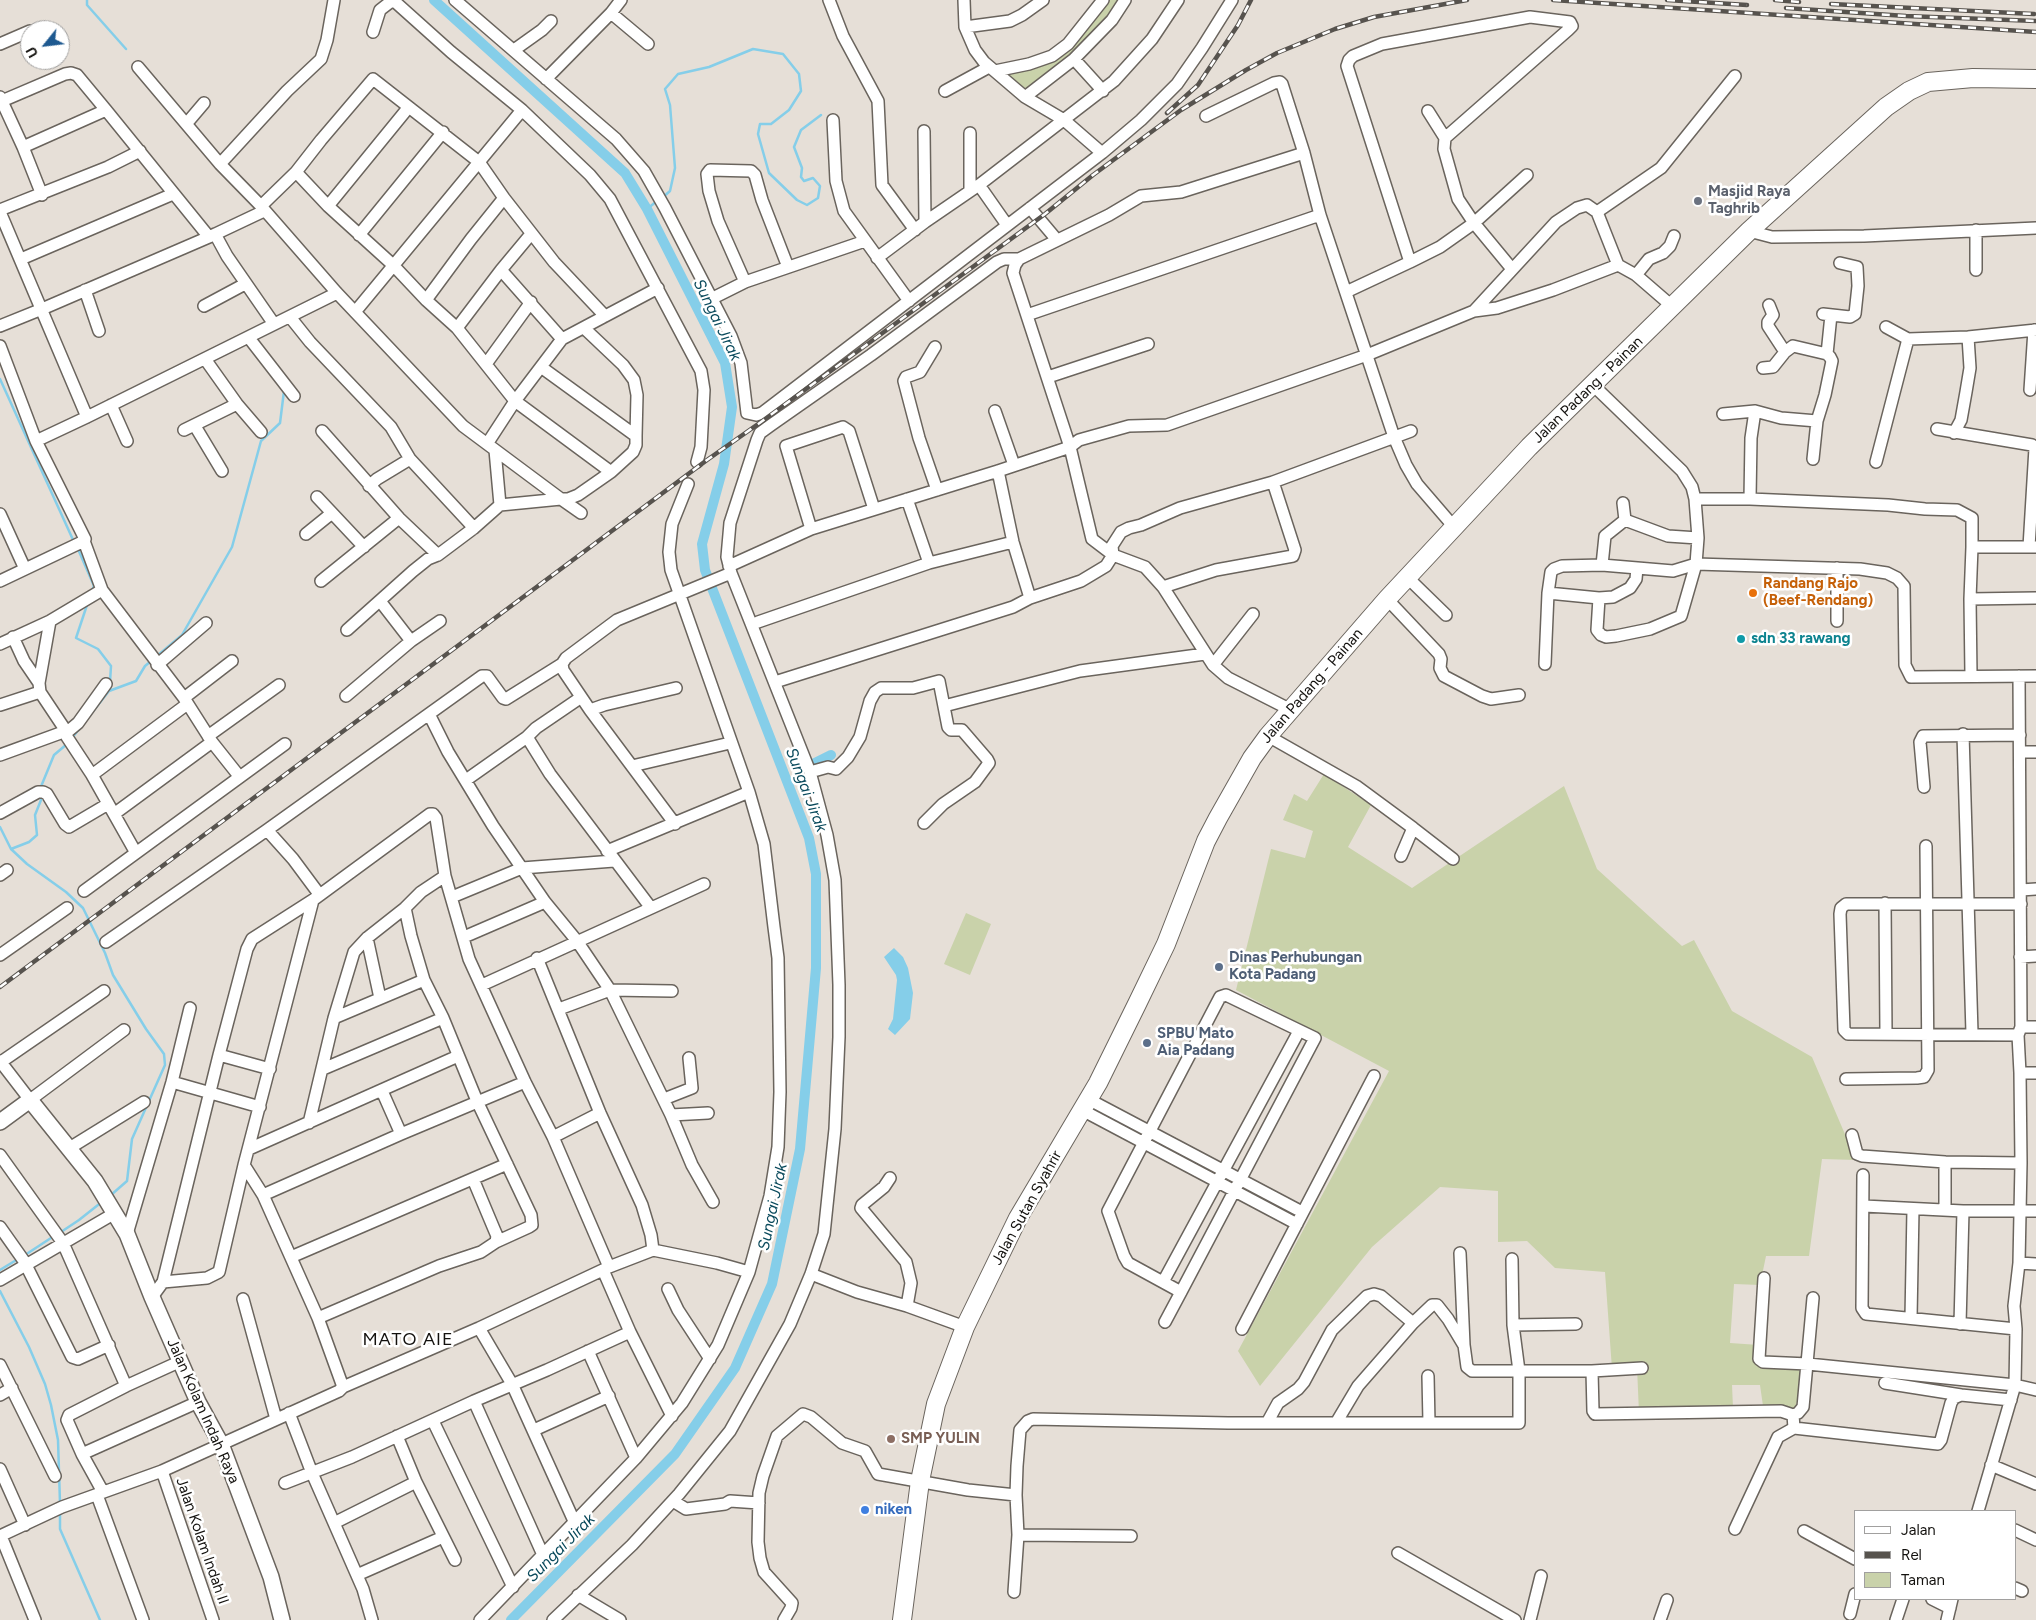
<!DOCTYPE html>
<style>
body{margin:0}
#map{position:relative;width:2036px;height:1620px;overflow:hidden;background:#e6dfd7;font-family:Figtree,sans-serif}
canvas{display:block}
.legend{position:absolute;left:1854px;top:1510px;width:162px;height:90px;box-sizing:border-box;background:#fff;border:1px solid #a1a09f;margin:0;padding:6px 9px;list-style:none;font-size:15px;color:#13110e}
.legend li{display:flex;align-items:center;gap:10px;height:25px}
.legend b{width:25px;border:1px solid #a1a09f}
.north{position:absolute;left:20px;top:20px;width:50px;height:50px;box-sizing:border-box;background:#fff;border:1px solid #a1a09f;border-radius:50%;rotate:241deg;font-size:14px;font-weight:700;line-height:20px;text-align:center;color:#13110e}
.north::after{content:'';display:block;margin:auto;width:18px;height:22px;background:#1e5990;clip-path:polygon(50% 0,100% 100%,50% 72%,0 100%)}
</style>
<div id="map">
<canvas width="2036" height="1620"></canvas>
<ul class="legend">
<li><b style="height:6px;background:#fff"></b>Jalan</li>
<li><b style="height:6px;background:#57534e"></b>Rel</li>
<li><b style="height:14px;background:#c9d2aa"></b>Taman</li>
</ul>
<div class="north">U</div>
</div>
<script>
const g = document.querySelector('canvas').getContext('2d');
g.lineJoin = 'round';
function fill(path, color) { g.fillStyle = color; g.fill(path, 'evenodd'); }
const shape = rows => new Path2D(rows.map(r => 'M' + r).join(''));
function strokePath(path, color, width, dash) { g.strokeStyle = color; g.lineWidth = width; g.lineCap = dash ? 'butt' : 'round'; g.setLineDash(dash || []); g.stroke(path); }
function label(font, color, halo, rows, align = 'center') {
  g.font = font + ' Figtree,sans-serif'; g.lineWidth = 5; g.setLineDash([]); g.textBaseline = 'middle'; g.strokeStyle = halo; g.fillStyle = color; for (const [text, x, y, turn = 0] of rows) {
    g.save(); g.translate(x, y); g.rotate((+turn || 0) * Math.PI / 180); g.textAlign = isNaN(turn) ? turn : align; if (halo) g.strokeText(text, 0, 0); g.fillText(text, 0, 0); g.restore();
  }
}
const green = shape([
 [1107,0,1124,0,1108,23,1025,93,1002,72,1046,60],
 [1324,774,1371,805,1348,847,1412,888,1564,786,1597,869,1682,946,1694,940,1732,1011,1812,1057,1856,1160,1822,1159,1809,1256,1766,1256,1760,1285,1734,1284,1730,1343,1759,1345,1758,1364,1803,1369,1795,1410,1763,1406,1760,1385,1732,1385,1733,1408,1639,1413,1637,1367,1612,1369,1605,1272,1555,1268,1527,1241,1498,1242,1498,1191,1440,1187,1372,1247,1260,1386,1238,1351,1389,1071,1236,990,1271,849,1305,858,1313,831,1283,820,1294,794,1307,801],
 [966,913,991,924,970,975,944,964]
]);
const water = shape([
 [894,948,903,957,908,968,913,993,910,1019,895,1035,888,1029,893,1019,897,980,896,975,884,957]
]);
const stream = shape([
 [87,0,87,5,126,49],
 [662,198,670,191,675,168,670,105,665,89,678,74,709,67,753,49,783,54,799,74,801,91,789,110,771,124,760,124,758,134,769,173,797,200,807,205,818,198,820,186,813,178,804,181,801,177,802,168,794,147,801,130,821,115],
 [647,209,657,201],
 [0,379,74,542],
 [78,549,94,586,92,590],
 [88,602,76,638,98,649,111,666,110,682],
 [157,656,182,635,232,547,261,441,280,423,284,391],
 [72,738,109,691,136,681,145,666,151,661],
 [40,789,54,755,67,744],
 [0,827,11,849,27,864,66,892,83,908,105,953,113,975,146,1029,164,1054,165,1065,132,1139,127,1181,111,1195],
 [11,849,29,842,37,835,35,815,41,800,41,795],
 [61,1232,79,1220,103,1201],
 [25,1255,54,1236],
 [0,1270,18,1259],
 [0,1291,29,1347,45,1384,51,1405,58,1440,60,1503],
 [60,1511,60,1529,100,1620]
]);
const canal = shape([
 [434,0,625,173,647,209,725,363,732,407,724,464,702,544,705,570,809,838,816,874,816,968,800,1149,772,1284,735,1368,675,1454,511,1620],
 [813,764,831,755]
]);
const street = shape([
 [393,0,451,52,522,110,590,175,610,199,701,371,704,390,701,447,697,462],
 [455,0,616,139,644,171,665,208,731,336,741,363,747,413,756,415,762,413,1102,153,1141,120,1177,84,1202,48,1232,0],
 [829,0,843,36,878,101,882,185,915,230],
 [964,0,965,27,975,50,984,62,1025,97,1064,120,1102,153],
 [611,13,648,44],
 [965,27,1010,21,1022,15,1043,0],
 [373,32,380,10,393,0],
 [0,44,30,31],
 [514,50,542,30,551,21],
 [1074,59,1103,91],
 [138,67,220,164,261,206,337,293,463,426,561,499,568,499,578,495,611,472,633,452,636,445,636,436],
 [995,71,1029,64,1052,56,1068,44,1103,0],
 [546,79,611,13,621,0],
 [945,91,989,67],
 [0,97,23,147,42,195],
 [1025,97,1074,59,1112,20,1125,0],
 [2,101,65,74,71,73,77,75,106,110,209,237,264,211],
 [1428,111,1445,138],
 [1206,116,1274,83,1280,82,1282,84,1304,153,1320,215,1394,437,1406,465,1417,484,1454,527],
 [833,120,836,181,844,211,909,301],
 [187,123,204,103],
 [924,131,925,222],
 [23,147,106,110],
 [220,164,287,91,321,59,327,40,334,0],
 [296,172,328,206,393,265,426,300,457,328,515,401,611,472],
 [979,185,1007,225],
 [970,191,970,133],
 [261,206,296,172,321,140,373,79,479,162,504,198,554,262,605,316],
 [328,206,408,108],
 [1030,208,1057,240],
 [0,210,108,167,140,151],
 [0,212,87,417],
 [1597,212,1661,168,1735,76],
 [1976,230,1976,270],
 [1749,231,1772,237,1864,236,2036,228],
 [215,234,227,256,274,324],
 [359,235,443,132],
 [877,258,925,222,979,185,1114,81,1152,39,1178,0],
 [21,259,173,194],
 [1410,262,1440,247,1474,223,1527,175],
 [501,270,562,339],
 [1636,275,1649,259,1663,253,1670,246,1674,236],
 [745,282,718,221,709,191,707,174,710,170,751,171,755,175,762,200,788,267],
 [85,290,99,331],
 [1346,292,1410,262,1347,66,1349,60,1353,56,1382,44,1530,17,1570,22,1572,26,1568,30,1445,138,1444,149,1458,199,1474,223,1512,269],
 [713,298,745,282,865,241],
 [426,300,471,239,504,198],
 [1769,305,1773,315,1768,322,1768,326,1785,352],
 [204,306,245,284],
 [1474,311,1556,222,1577,208,1587,205,1597,212,1618,265],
 [355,312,522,110],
 [1823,314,1850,317,1855,314,1858,286,1857,267,1840,263],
 [1027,315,1320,215],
 [290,317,310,342,391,427,410,459,474,528],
 [0,326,42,309,209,237],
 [1886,327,1908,339],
 [457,328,501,270,531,234],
 [249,338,294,396],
 [0,346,36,441,85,539,82,542,0,581],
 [935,347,920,372,906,377,904,381,919,438,937,490],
 [1827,354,1831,315],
 [205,359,237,404,261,432],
 [486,364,531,302],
 [541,367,636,436,637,395,634,380,623,365,584,328],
 [1048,377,1148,344],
 [1594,386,1682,471,1692,487,1695,499,1698,538,1696,564,1860,569,1887,573,1897,578,1904,586,1905,665,1911,677,2036,676],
 [2030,390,2034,330],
 [111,405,127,441],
 [995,411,1014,465],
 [1723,414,1755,411,1781,418,1817,421,1825,395,1832,361,1830,357,1827,354,1793,346,1785,352,1773,367,1763,368],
 [195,426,222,471],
 [1937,429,2032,445,2035,448,2029,547],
 [184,430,237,404],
 [322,431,399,518,438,555,474,528,500,505],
 [1954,433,1961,420,1966,392,1970,368,1968,337],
 [36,441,87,417,337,293],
 [487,444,515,401,562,339,658,288],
 [495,450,500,505,561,499,581,513],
 [1813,459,1817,421],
 [1876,462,1908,339,1968,337,2036,330],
 [998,471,1013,542,1030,598],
 [1273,482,1411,431],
 [369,486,377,479,410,459],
 [317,497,364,547],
 [1695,499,1750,499,1888,505,1925,509,1957,510,1972,518,1972,547],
 [1750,499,1751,438,1755,411],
 [0,514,25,569],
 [1625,520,1668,536,1698,538],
 [811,529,786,446,843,427,849,431,874,509],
 [306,534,332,513],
 [84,541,102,590,184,698,212,742,239,776],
 [929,563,1013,542],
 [1602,565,1605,536,1625,520,1623,503],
 [729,566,811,529,998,471,1070,447,1079,440,1129,426,1167,425,1367,355,1474,311,1497,308,1553,290,1618,265,1636,275,1673,307],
 [1408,578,1446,615],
 [321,581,399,518],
 [1548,593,1599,598,1613,597,1630,588,1636,579,1637,568],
 [1599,598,1597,630,1601,635,1606,637,1616,636,1650,629,1681,616,1696,564],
 [1387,599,1439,654,1441,659,1440,668,1444,676,1482,696,1491,699,1519,695],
 [1970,599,1972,547,2035,547],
 [1837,621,1837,568],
 [758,622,929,563,907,499],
 [347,630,413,571,428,559,438,555],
 [13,637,24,661,39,683,40,692,66,731,67,737,92,775,136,853],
 [411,641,440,621],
 [0,644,50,621,102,590],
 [1545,664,1548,593,1551,572,1554,569,1562,566,1602,565,1673,571,1696,564],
 [157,665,206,623],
 [1213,665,1253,614],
 [1971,675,1970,599,2036,598],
 [775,682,1013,607,1030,598,1081,581,1106,566,1113,555,1112,546,1121,532,1129,528,1141,525,1180,508,1273,482,1295,550,1293,556,1216,570,1163,587],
 [39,683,50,621],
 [346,696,411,641,380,601],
 [184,698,232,661],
 [0,705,40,692],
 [944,706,1080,671,1205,654],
 [1289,709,1228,678,1213,665,1163,587,1145,567,1113,555,1092,539,1070,447,1013,273,1015,265,1019,259,1109,215,1141,196,1181,192,1304,153],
 [590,710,563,670,562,664,566,658,617,620,731,573],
 [429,714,448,752,493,826,545,902,577,941,610,990,672,991],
 [66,733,78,723,106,684],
 [1963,734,1972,1033],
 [208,736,279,685],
 [1268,736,1356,786,1413,828,1401,856],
 [527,737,536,728,580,698],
 [2021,752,2036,752],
 [0,755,66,731],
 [632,766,730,743],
 [810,772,828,767,836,769,848,757,860,737,870,701,875,692,881,688,913,688,939,681,948,727,951,730,962,730,987,759,989,763,975,782,943,804,924,823],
 [92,775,186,705],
 [466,780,527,737,550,774,651,908],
 [1924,787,1920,742,1923,736,2020,735],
 [0,813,38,792,43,792,47,794,65,824,69,827,108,804],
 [114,814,212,742],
 [675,824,590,710,604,705,676,688],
 [1413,828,1453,859],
 [267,830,293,859,319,894],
 [607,851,749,792],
 [0,875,7,870],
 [2021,890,2036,889],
 [84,891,285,744],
 [452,897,522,868,614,861],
 [1885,903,1886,1034],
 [405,908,411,936,424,980,443,1018,477,1101,531,1215,532,1225,529,1227,496,1242],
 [464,937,545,902],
 [367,938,380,998],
 [106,942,267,830,482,676,487,676,503,698,506,699,562,664],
 [0,955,67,908],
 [2020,957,2036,956],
 [482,985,704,884],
 [559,1009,610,990,671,1115],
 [334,1018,424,980],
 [2021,1027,2036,1027],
 [2018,1035,1848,1034,1844,1030,1840,914,1841,908,1846,904,2021,904],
 [219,1055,270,1069],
 [0,1061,30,1100,124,1030],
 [1,1062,104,991],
 [323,1069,443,1018],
 [2020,1073,2036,1073],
 [1846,1079,1917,1078,1924,1077,1928,1070,1926,846],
 [172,1082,260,1107],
 [382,1091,401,1134],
 [664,1099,692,1088,689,1058],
 [1088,1099,1302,1212],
 [1082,1110,1297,1224],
 [708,1113,671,1115,692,1165,713,1202],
 [309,1123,334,1018,354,952,367,938,405,908,421,892,445,876],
 [1852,1135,1857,1154,1862,1156,1945,1162,1945,1210],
 [553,1137,600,1113],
 [68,1149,144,1102],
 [249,1149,458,1056],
 [0,1155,63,1243,126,1386],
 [1945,1162,2021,1163],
 [244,1165,263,1195,318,1318,343,1387],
 [1863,1175,1862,1308,1866,1314,2016,1329],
 [890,1178,884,1187,862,1205,861,1208,906,1262,911,1283,907,1306],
 [263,1195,401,1134,525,1082],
 [1864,1206,1963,1211,2036,1211],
 [0,1227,24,1261,72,1357,78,1359,109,1345],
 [127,1234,172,1082,190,1008],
 [653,1250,717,1263,749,1272],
 [291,1257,507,1164],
 [1512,1259,1513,1325,1519,1371,1592,1371,1593,1411,1595,1414,1781,1411,1793,1415,1794,1428],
 [2019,1263,2036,1264],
 [603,1270,630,1332,672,1416],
 [811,1274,857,1292,907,1306,965,1327],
 [1764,1278,1759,1359,1763,1362,1808,1364,2015,1385,2036,1390],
 [0,1280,115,1213],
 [163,1282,207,1278,219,1272,244,1165,313,900],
 [1163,1282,1299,1031],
 [668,1289,678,1310,710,1359],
 [152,1297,163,1282,219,1055,247,949,252,939,313,900,430,814,433,814,436,818,445,876,469,959,525,1082,553,1137,609,1267],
 [243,1299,276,1419],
 [318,1318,439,1266,481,1252,496,1242,497,1236,494,1229,473,1179],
 [1911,1318,1913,1209],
 [1165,1322,1181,1292,1315,1038,1226,995,1220,997,1108,1211,1124,1256,1128,1263,1181,1292],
 [1960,1324,1963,1211],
 [1513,1325,1576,1324],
 [479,1328,512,1384,574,1521],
 [1242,1329,1374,1076],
 [588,1351,636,1458],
 [0,1365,55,1476],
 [1592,1371,1642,1368],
 [1428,1376,1429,1423],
 [1885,1383,1961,1395],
 [0,1395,12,1388],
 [474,1401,543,1555],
 [289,1413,312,1473,363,1589,372,1620],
 [1793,1415,1798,1413,1803,1407,1813,1298],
 [433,1421,513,1587],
 [1267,1423,1278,1403,1298,1389,1304,1382,1332,1330,1367,1296,1374,1294,1381,1296,1413,1323],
 [1336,1423,1358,1386,1413,1323,1432,1305,1437,1305,1448,1319,1463,1344],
 [534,1430,609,1396],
 [397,1436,416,1482,455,1560],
 [82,1454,67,1420,69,1415,126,1386,181,1361],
 [1991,1465,2036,1484],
 [0,1469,25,1525],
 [162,1471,213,1620],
 [285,1483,352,1457,474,1401,547,1370,630,1332],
 [103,1492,82,1454,198,1402],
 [97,1495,143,1620],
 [673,1501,686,1509,725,1504,730,1501,759,1503],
 [1978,1511,2015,1385,2016,1329,2014,1306,2019,1263,2021,1163,2020,1073,2018,1035,2021,1027,2019,676],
 [334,1523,416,1482],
 [1735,1529,1778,1437,1794,1428,1938,1444,1941,1440,1951,1403,1954,1398,1961,1395,2011,1400],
 [2015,1530,2036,1540],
 [1804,1531,1855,1559],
 [1018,1535,1131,1536],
 [0,1536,62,1507,162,1471,339,1391,343,1387,479,1328,609,1267,653,1250,651,1235,642,1205,600,1113,537,958],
 [1,1536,35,1620],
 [1398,1553,1515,1620],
 [357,1575,443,1537],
 [2015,1588,2022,1591],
 [1014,1592,1018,1535,1016,1495,1017,1466,1020,1430,1028,1421,1033,1419,1228,1423,1519,1423,1519,1371,1472,1371,1467,1367,1464,1345,1460,1253],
 [578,1595,620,1620],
 [1932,1599,1950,1608],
 [1850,1614,1855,1594],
 [480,1620,636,1458,682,1403,718,1345,749,1272,770,1196,778,1147,780,1092,778,958,774,927,764,844,749,792,671,570,669,552,672,524,688,484],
 [553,1620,632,1545,679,1494,730,1431,790,1324,811,1274,824,1234,835,1129,839,1037,839,985,835,880,827,835,810,772,731,573,727,557,730,523,757,440,760,433,771,425,871,355,997,262,1004,259,1019,259],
 [784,1620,791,1608,792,1603,764,1572,760,1558,758,1542,759,1493,763,1476,777,1436,803,1414,811,1417,842,1443,865,1451,878,1474,968,1490,1016,1495],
 [1530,1620,1541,1576],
 [1660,1620,1667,1600],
 [1896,1620,1903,1599],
 [1947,1620,1952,1599]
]);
const secondary = shape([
 [0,1122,30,1100,95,1181,127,1234,152,1297,198,1402,221,1444,271,1577,282,1620]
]);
const primary = shape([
 [902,1620,920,1481,936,1404,965,1327,1018,1218,1098,1083,1137,1004,1166,944,1206,841,1218,818,1252,758,1268,736,1387,599,1529,447,1749,231,1886,107,1909,91,1928,82,1973,78,2036,79]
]);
const rail = shape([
 [1553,0,2036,32],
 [1667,0,1747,5],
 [1775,0,1799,2],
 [1831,4,2034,14],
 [1786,8,1906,16,2036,21],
 [1167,113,1198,85,1238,25,1251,0],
 [0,987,707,460,761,422,1045,214,1093,175,1181,110,1246,70,1277,53,1335,29,1374,17,1467,0]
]);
const markers = [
 [1698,201,5,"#6b7280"],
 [1753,593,5,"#e8710a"],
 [1741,639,5,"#0f9aa8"],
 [1219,967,5,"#5c6f8a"],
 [1147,1043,5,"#5c6f8a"],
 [891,1439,5,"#8d6e63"],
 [865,1510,5,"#3f7fe0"]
];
const worshipNames = [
 ["Masjid Raya",1708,192],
 ["Taghrib",1708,209]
];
const streetNames = [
 ["Jalan Padang - Painan",1588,390,-44],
 ["Jalan Padang - Painan",1312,686,-49],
 ["Jalan Sutan Syahrir",1027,1208,-61],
 ["Jalan Kolam Indah Raya",203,1411,66],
 ["Jalan Kolam Indah II",202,1541,71]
];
const foodNames = [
 ["Randang Rajo",1763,584],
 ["(Beef-Rendang)",1763,601]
];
const cultureNames = [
 ["sdn 33 rawang",1751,639]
];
const serviceNames = [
 ["Dinas Perhubungan",1229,958],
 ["Kota Padang",1229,975],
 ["SPBU Mato",1157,1034],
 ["Aia Padang",1157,1051]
];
const educationNames = [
 ["SMP YULIN",901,1439]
];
const shopNames = [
 ["niken",875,1510]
];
const waterNames = [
 ["Sungai Jirak",717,320,64],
 ["Sungai Jirak",806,790,69],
 ["Sungai Jirak",773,1207,-78],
 ["Sungai Jirak",561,1548,-45]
];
const quarterNames = [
 ["MATO AIE",408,1340]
];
fill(green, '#c9d2aa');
fill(water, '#85cee9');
strokePath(stream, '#85cee9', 2.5);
strokePath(canal, '#85cee9', 10);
strokePath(street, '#6a645d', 14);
strokePath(secondary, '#6a645d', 18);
strokePath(primary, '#6a645d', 20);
strokePath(street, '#fff', 11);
strokePath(secondary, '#fff', 15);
strokePath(primary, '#fff', 18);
strokePath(rail, '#57534e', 4.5);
strokePath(rail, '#fff', 2.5, [8]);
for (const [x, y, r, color] of markers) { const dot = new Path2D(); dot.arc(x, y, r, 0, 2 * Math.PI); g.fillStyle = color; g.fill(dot); strokePath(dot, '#fff', 2); }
label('bold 15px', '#5b616d', '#fff', worshipNames, 'left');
label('15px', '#13110e', '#fff', streetNames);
label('bold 15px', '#c56008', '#fff', foodNames, 'left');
label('bold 15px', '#0d838f', '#fff', cultureNames, 'left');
label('bold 15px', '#4e5e75', '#fff', serviceNames, 'left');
label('bold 15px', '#785e54', '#fff', educationNames, 'left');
label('bold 15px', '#366cbe', '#fff', shopNames, 'left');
label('italic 16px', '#0a4a5c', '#fff', waterNames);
g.letterSpacing = '1px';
label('18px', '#13110e', '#fff', quarterNames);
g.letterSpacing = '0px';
</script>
